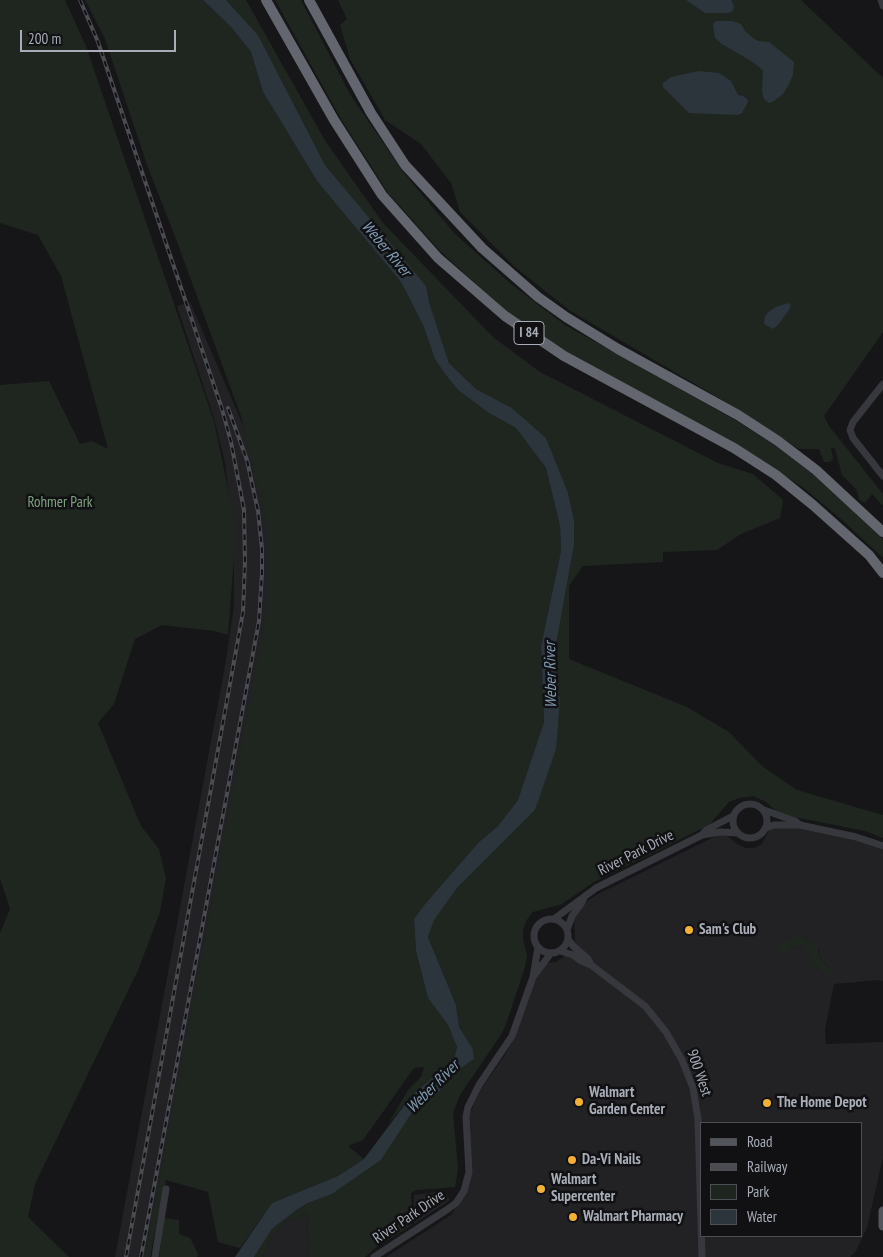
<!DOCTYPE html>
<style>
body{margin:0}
#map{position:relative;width:883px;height:1257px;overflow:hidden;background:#161618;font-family:"PT Sans Narrow",sans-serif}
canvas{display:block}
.legend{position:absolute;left:700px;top:1122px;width:162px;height:115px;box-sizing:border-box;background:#111113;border:1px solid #4d4f55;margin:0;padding:6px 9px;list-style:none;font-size:15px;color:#a8adb8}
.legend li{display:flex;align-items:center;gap:10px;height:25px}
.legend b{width:25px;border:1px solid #4d4f55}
.scale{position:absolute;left:20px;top:30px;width:156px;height:22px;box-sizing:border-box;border:2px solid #a8adb8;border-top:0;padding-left:6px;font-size:15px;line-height:18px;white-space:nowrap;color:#a8adb8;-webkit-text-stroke:4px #111113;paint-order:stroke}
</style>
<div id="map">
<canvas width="883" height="1257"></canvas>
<ul class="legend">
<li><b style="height:6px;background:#53555c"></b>Road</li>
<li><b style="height:6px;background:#4a4c52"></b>Railway</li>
<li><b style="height:14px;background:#1e261f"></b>Park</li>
<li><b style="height:14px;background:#2c353c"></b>Water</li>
</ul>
<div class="scale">200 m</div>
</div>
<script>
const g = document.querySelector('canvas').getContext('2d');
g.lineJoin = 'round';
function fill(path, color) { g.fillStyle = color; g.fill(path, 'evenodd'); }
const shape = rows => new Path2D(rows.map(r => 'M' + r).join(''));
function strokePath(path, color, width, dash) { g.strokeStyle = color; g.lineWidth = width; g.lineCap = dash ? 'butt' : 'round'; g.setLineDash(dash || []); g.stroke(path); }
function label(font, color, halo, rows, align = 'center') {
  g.font = font + ' "PT Sans Narrow",sans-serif'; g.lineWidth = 5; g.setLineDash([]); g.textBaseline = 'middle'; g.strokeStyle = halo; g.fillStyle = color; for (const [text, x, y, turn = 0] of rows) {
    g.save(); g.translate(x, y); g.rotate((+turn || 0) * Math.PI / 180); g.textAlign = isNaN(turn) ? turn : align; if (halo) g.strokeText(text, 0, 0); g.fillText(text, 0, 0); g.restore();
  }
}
const built = shape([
 [190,302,249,439,267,523,267,615,150,1257,115,1257,225,666,234,606,234,539,225,462,214,418,177,306],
 [769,825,789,826,863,842,883,849,883,981,879,980,834,984,825,1030,826,1044,883,1042,883,1157,867,1228,856,1251,850,1257,386,1257,451,1215,466,1192,469,1118,474,1103,481,1089,505,1055,514,1038,539,961,546,963,556,962,572,951,575,940,574,916,579,907,598,894,716,836,723,835,729,837,737,844,745,848,754,848,762,844,768,832],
 [806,938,819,950,818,955,823,962,829,967,818,969,815,967,811,958,803,947,800,946,789,949],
 [702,1123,862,1123,862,1236,702,1236],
 [443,1191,450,1200,414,1224,414,1195],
 [307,1213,309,1257,263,1257,272,1237,286,1221]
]);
const green = shape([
 [0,0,65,0,86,46,214,421,234,518,234,558,228,635,214,631,162,625,135,639,114,704,98,723,141,826,159,849,166,878,160,912,139,968,35,1184,28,1217,69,1257,0,1257,0,933,10,909,0,878,0,385,49,381,80,444,92,441,108,449,61,276,38,235,0,223],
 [85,0,203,0,231,27,251,52,263,92,317,181,401,282,423,325,435,359,445,374,458,390,489,413,516,428,546,468,560,526,561,551,541,646,544,722,518,800,498,826,478,843,425,904,414,919,416,951,428,998,448,1025,457,1047,453,1063,431,1079,412,1095,387,1126,408,1090,421,1077,424,1067,414,1068,363,1140,348,1146,364,1159,338,1176,272,1203,240,1248,218,1242,208,1192,166,1180,150,1257,145,1257,267,612,267,524,242,419,176,239,147,165,105,39],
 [226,0,246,0,326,142,383,223,493,337,540,372,718,463,753,474,783,500,780,518,741,534,717,550,663,552,663,562,583,566,569,586,569,659,687,707,729,732,762,766,797,790,883,815,883,838,865,831,789,816,776,811,766,802,753,796,739,798,729,802,709,825,594,882,562,904,533,912,526,921,523,930,523,939,527,955,525,967,505,1027,500,1036,460,1095,453,1113,458,1168,455,1187,417,1190,411,1193,412,1225,378,1246,365,1257,309,1257,307,1213,286,1221,272,1237,263,1257,254,1257,272,1229,295,1211,306,1204,332,1194,381,1160,417,1105,435,1096,460,1069,474,1059,473,1049,459,1027,456,1005,428,937,433,920,457,888,535,810,560,700,554,656,574,545,552,455,546,438,512,408,476,389,449,363,429,302,425,286,325,165,258,35],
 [275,0,301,0,351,96,404,173,455,234,510,283,565,325,737,421,779,448,818,478,880,536,883,539,883,558,842,520,805,489,729,439,567,354,507,312,441,252,388,193,341,119],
 [338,0,801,0,883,78,883,332,824,416,829,426,883,494,883,506,872,494,865,503,859,500,857,490,842,475,835,449,831,447,833,459,830,462,824,462,819,449,799,449,734,407,569,310,515,267,460,212,451,183,421,144,385,120,350,59,340,25,347,19],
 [800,935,818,946,818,955,823,962,833,972,833,975,831,976,811,965,811,958,803,947,800,946,789,949,785,955,777,955,777,951,783,941],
 [164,1218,179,1220,179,1234,190,1238,198,1254,197,1257,159,1257]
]);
const water = shape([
 [203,0,226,0,258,35,325,165,426,286,429,302,449,363,476,389,512,408,546,438,568,493,574,521,574,545,554,656,560,700,556,749,535,810,457,888,434,920,428,937,456,1005,459,1027,473,1049,474,1059,460,1069,435,1096,417,1105,381,1160,332,1194,306,1204,295,1211,272,1229,254,1257,235,1257,272,1203,338,1176,364,1159,412,1095,431,1079,453,1063,457,1047,448,1025,428,998,416,951,414,919,425,904,478,843,498,826,518,800,544,722,541,646,561,551,560,526,546,468,516,428,489,413,458,390,445,374,435,359,423,325,401,282,317,181,263,92,251,52,231,27],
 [686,0,731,0,734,6,733,11,728,13,705,13],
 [716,21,732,21,741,24,745,31,753,38,758,41,769,42,794,62,793,75,789,84,783,94,774,101,769,103,764,99,762,92,763,70,751,61,722,44,715,38,713,24],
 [699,71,719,73,731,81,738,95,743,96,747,99,748,102,742,113,738,115,689,113,663,87,663,83,671,77],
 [788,303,791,305,789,310,778,325,773,329,764,324,765,316,770,311,776,307]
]);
const minor = shape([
 [881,0,883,6],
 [883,384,853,422,850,430,853,438,883,476],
 '733 821a17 17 0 1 1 34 0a17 17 0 1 1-34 0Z',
 [764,810,795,821,800,825],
 [765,828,774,825,800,825,856,837,883,846],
 [702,835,720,832,737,833],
 '534 936a17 17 0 1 1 34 0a17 17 0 1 1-34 0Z',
 [554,919,596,888,702,835,706,830,733,816],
 [567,930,572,916,581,904,584,898],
 [568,939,573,946,588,959,591,965],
 [560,951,573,955,581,961,591,965,645,1006,666,1032,682,1060,693,1088,698,1119,702,1257],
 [533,977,551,953],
 [155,1257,166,1189],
 [374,1257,448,1209,456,1203,464,1191,469,1172,466,1117,468,1107,479,1085,512,1036,533,977,538,947]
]);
const major = shape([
 [883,1211,883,1226]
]);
const highway = shape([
 [266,0,334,120,382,195,438,258,505,316,564,356,734,448,776,475,813,505,869,555,883,573],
 [309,0,371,113,405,165,482,248,538,297,566,317,618,349,738,415,778,441,816,470,883,532]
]);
const rail = shape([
 [80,0,98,42,222,409,231,442,244,510,245,562,243,612,126,1257],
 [141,1257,259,621,262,573,262,549,258,511,247,460,228,408]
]);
const markers = [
 [689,930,5,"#f2b134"],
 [579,1102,5,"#f2b134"],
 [767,1103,5,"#f2b134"],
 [572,1160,5,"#f2b134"],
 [541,1189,5,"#f2b134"],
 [573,1217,5,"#f2b134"]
];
const shields = [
 [529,333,30]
];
const shieldNames = [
 ["I 84",529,333]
];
const parkNames = [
 ["Rohmer Park",60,503]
];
const streetNames = [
 ["River Park Drive",636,853,-27],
 ["900 West",699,1073,71],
 ["River Park Drive",409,1217,-34]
];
const poiNames = [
 ["Sam's Club",699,930],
 ["Walmart",589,1093],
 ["Garden Center",589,1110],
 ["The Home Depot",777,1103],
 ["Da-Vi Nails",582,1160],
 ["Walmart",551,1180],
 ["Supercenter",551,1197],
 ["Walmart Pharmacy",583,1217]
];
const waterNames = [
 ["Weber River",386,249,50],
 ["Weber River",551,675,-91],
 ["Weber River",433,1087,-45]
];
fill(built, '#222225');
fill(green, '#1e261f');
fill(water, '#2c353c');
strokePath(minor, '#37383d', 7);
strokePath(major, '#53555c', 9);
strokePath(highway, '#63666e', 10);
strokePath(rail, '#4a4c52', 4);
strokePath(rail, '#111113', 2, [5.5]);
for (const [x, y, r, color] of markers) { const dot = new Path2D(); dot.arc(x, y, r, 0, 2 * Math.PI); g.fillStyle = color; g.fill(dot); strokePath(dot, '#111113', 2); }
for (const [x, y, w] of shields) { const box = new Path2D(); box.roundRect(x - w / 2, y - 11.5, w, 23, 4); g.fillStyle = '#111113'; g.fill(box); strokePath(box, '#a8adb8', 1); }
label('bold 14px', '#a8adb8', null, shieldNames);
label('15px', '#7fa381', '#111113', parkNames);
label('15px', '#a8adb8', '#111113', streetNames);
label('bold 15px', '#a8adb8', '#111113', poiNames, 'left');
label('italic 16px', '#7f9bb3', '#111113', waterNames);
</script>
